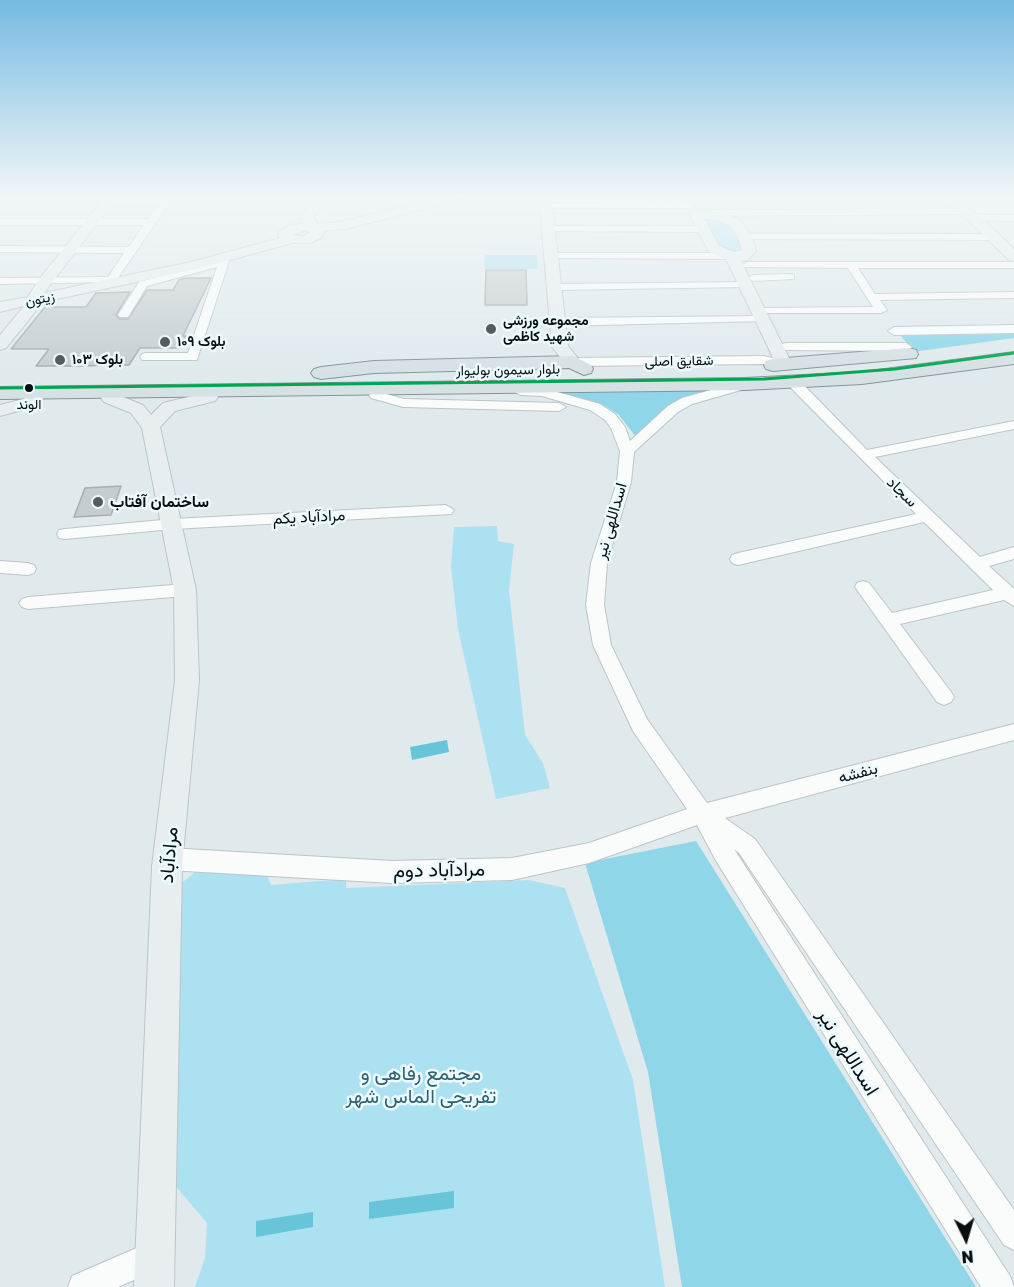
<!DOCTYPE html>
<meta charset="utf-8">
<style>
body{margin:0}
#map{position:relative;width:1014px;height:1287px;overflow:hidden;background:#e0eaed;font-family:"Golos Text",sans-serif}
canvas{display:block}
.north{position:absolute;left:936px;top:1209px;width:60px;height:60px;-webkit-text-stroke:4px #ebfafe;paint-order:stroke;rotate:175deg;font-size:16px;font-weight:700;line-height:24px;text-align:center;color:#090f11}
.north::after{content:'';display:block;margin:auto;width:21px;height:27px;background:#090f11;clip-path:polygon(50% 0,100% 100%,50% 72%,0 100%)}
</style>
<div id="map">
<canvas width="1014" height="1287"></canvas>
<div class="north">N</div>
</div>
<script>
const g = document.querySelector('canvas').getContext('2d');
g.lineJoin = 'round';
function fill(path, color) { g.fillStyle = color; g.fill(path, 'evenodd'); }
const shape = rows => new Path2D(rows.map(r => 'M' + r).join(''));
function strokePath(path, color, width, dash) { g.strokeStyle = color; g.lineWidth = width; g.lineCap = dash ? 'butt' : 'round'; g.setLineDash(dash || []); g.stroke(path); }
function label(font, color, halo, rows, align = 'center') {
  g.font = font + ' "Golos Text",Vazirmatn,sans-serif'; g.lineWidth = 5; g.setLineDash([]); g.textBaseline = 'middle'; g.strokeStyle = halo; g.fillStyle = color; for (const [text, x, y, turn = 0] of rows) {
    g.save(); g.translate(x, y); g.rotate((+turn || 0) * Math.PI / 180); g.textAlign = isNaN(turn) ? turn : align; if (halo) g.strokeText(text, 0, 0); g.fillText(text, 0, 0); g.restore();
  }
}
const green = shape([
 [708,217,724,221,739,234,743,246,739,253,735,254,714,246,703,218],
 [485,255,537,255,538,269,484,269],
 [497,526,498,541,514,544,509,590,525,735,543,763,550,788,496,799,458,629,451,567,454,527],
 [198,870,266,873,271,885,346,879,346,888,529,880,565,888,633,1080,665,1287,195,1287,205,1258,207,1223,168,1177,179,885]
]);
const forest = shape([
 [899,333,1014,334,1014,338,913,352],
 [720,388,702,391,677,402,656,416,636,437,619,415,605,406,551,390],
 [696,841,976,1287,682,1287,648,1072,585,863]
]);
const water = shape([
 [447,740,449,752,412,760,410,747],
 [454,1191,454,1208,369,1219,369,1202],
 [313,1212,313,1227,256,1237,256,1221]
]);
const building = shape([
 [486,270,526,270,527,305,485,305,486,270],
 [185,278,211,278,183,336,186,336,180,348,140,348,129,365,75,366,36,366,49,349,11,349,45,307,86,307,96,293,130,292,116,315,120,319,128,319,147,290,173,290,179,280,185,278],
 [121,486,111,515,74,517,85,488,121,486]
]);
const street = shape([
 [0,196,115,196,115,198,174,196,115,282,0,284,0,278,108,277,124,253,0,252,0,246,129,247,144,225,0,225,0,219,148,219,160,203,108,204,104,200,0,201,0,196],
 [547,203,691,202,696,205,691,208,544,208,544,204,547,203],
 [966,209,968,211,963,214,707,216,702,213,707,210,966,209],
 [974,215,1014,215,1014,221,971,220,971,216,974,215],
 [549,226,702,226,707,229,702,232,546,231,546,227,549,226],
 [745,234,994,234,999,237,994,240,741,239,741,235,745,234],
 [551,253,732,253,737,256,732,259,547,258,547,254,551,253],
 [225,255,230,258,197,360,142,360,140,357,142,354,146,353,188,353,217,267,147,286,128,317,120,317,118,315,139,282,205,265,225,255],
 [747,262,1014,262,1014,268,858,268,875,294,1014,292,1014,298,880,300,887,310,881,313,768,313,764,312,764,308,873,307,848,268,743,267,742,265,747,262],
 [790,274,794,275,794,279,753,281,748,278,753,275,790,274],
 [745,282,750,285,749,287,554,290,549,287,554,284,745,282],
 [760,316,764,317,764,321,558,326,552,322,558,318,760,316],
 [1014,325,1014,333,894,335,888,331,894,327,1014,325],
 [786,343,906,343,912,347,906,351,782,350,782,344,786,343],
 [763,356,788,361,790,364,784,368,763,364,573,366,567,362,573,358,763,356],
 [793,378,798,379,867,450,1014,421,1014,429,875,457,980,557,1014,547,1014,559,989,566,1014,589,1014,606,1004,600,900,624,951,692,954,697,951,702,944,705,937,702,855,587,857,583,863,581,869,583,892,613,993,590,924,522,738,565,732,563,730,559,732,555,738,553,916,514,788,385,787,382,793,378],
 [743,381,749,385,748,388,692,404,678,412,634,452,631,482,607,563,604,605,611,645,647,719,707,803,1014,724,1014,740,725,818,755,839,1014,1210,1014,1250,1004,1245,739,853,734,849,1010,1276,1014,1287,981,1287,715,859,697,825,589,863,512,880,392,883,168,870,160,866,157,859,160,852,168,848,392,861,512,858,589,843,687,809,633,731,593,645,586,605,591,563,617,482,620,451,611,428,605,420,590,410,542,396,520,395,513,391,520,387,543,388,600,404,615,414,625,427,630,441,668,406,682,398,743,381],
 [376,391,404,399,559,403,566,407,559,411,403,407,371,398,369,395,371,392,376,391],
 [446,505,454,510,451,514,173,529,65,539,59,538,57,534,59,530,65,529,173,519,446,505],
 [0,561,28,563,34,565,36,569,34,573,28,575,0,573,0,561],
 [185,584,191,586,193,590,191,594,185,596,28,609,22,607,19,603,22,599,28,597,185,584],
 [155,1240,166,1244,170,1255,166,1266,118,1287,68,1287,72,1276,155,1240]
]);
const secondary = shape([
 [106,196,118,196,44,293,195,261,280,238,278,234,280,231,288,226,304,223,300,216,318,196,330,196,313,216,317,224,340,222,446,196,465,196,463,199,345,229,325,231,321,238,310,243,292,243,197,269,43,302,6,348,0,350,0,335,24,306,0,312,0,302,28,297,40,278,106,196],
 [303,231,311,232,303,236,293,235,303,231],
 [539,196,551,196,568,346,581,362,573,367,567,366,552,347,539,196],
 [935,196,949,196,979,215,1014,249,1014,261,1009,260,969,221,935,196],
 [695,210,720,212,739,219,752,237,756,251,748,260,741,261,792,364,790,368,784,369,776,364,726,259,709,252,689,214,695,210],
 [704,219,718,220,729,225,738,237,742,250,734,252,719,246,704,219],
 [209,392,215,393,218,397,215,401,175,411,160,427,196,590,199,680,182,866,174,1287,134,1287,152,866,175,680,174,590,142,428,131,413,104,402,101,398,104,394,110,393,116,394,143,405,151,415,163,403,209,392],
 [31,397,37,398,40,402,37,406,0,416,0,405,31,397]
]);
const primary = shape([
 [909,348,916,350,918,354,916,358,773,371,766,369,764,365,766,361,773,359,909,348],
 [1014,352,1014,364,862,384,745,390,0,399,0,387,745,378,862,372,1014,352],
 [573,356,591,365,593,369,591,373,584,375,569,368,374,373,321,379,314,377,311,373,314,369,321,367,374,361,573,356]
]);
const bus1 = shape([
 [0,388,764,379,895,369,1014,353]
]);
const markers = [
 [491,329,6,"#545c5e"],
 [165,342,6,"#545c5e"],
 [60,360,6,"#545c5e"],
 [29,388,5,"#090f11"],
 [98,502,6,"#545c5e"]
];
const farStreetnames = [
 ["زیتون",40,299,-11],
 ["شقایق اصلی",679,361,-1],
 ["بلوار سیمون بولیوار",508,370,-1]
];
const farPoinames = [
 ["مجموعه ورزشی",503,321],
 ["شهید کاظمی",503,337],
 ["بلوک ۱۰۹",177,342],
 ["بلوک ۱۰۳",72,360]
];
const busNames = [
 ["الوند",29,405]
];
const streetNames = [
 ["سجاد",902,492,44],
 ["مرادآباد یکم",309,517,-3],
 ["اسداللهی نیر",611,521,-74],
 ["بنفشه",858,773,-15]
];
const poiNames = [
 ["ساختمان آفتاب",110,502]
];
const nearStreetnames = [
 ["مرادآباد",169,855,-85],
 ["مرادآباد دوم",439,870,-1],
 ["اسداللهی نیر",848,1052,58]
];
const nearParknames = [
 ["مجتمع رفاهی و",421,1074],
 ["تفریحی الماس شهر",421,1097]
];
fill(green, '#abe1f0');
fill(forest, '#8ed6e8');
fill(water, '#68c4d9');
fill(building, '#c5cdd0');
strokePath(building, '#a6aeb0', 1.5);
strokePath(street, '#bdc4c7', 2);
strokePath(secondary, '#bdc4c7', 2);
strokePath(primary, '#82969b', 2);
fill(street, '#fafcfc');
fill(secondary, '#e8eeef');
fill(primary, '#d6e1e3');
strokePath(bus1, '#00a651', 3);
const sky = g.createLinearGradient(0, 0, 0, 376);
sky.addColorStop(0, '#75bae2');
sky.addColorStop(0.52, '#f1f6f7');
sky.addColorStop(1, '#f1f6f700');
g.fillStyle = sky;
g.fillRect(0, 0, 1014, 376);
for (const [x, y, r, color] of markers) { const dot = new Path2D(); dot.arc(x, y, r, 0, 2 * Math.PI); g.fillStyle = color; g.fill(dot); strokePath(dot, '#ebfafe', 2); }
label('14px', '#090f11', '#ebfafe', farStreetnames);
label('bold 14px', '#090f11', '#ebfafe', farPoinames, 'left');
label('14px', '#090f11', '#ebfafe', busNames);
label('16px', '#090f11', '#ebfafe', streetNames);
label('bold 16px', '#090f11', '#ebfafe', poiNames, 'left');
label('20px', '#090f11', '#ebfafe', nearStreetnames);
label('20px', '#2e606d', '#ebfafe', nearParknames);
</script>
